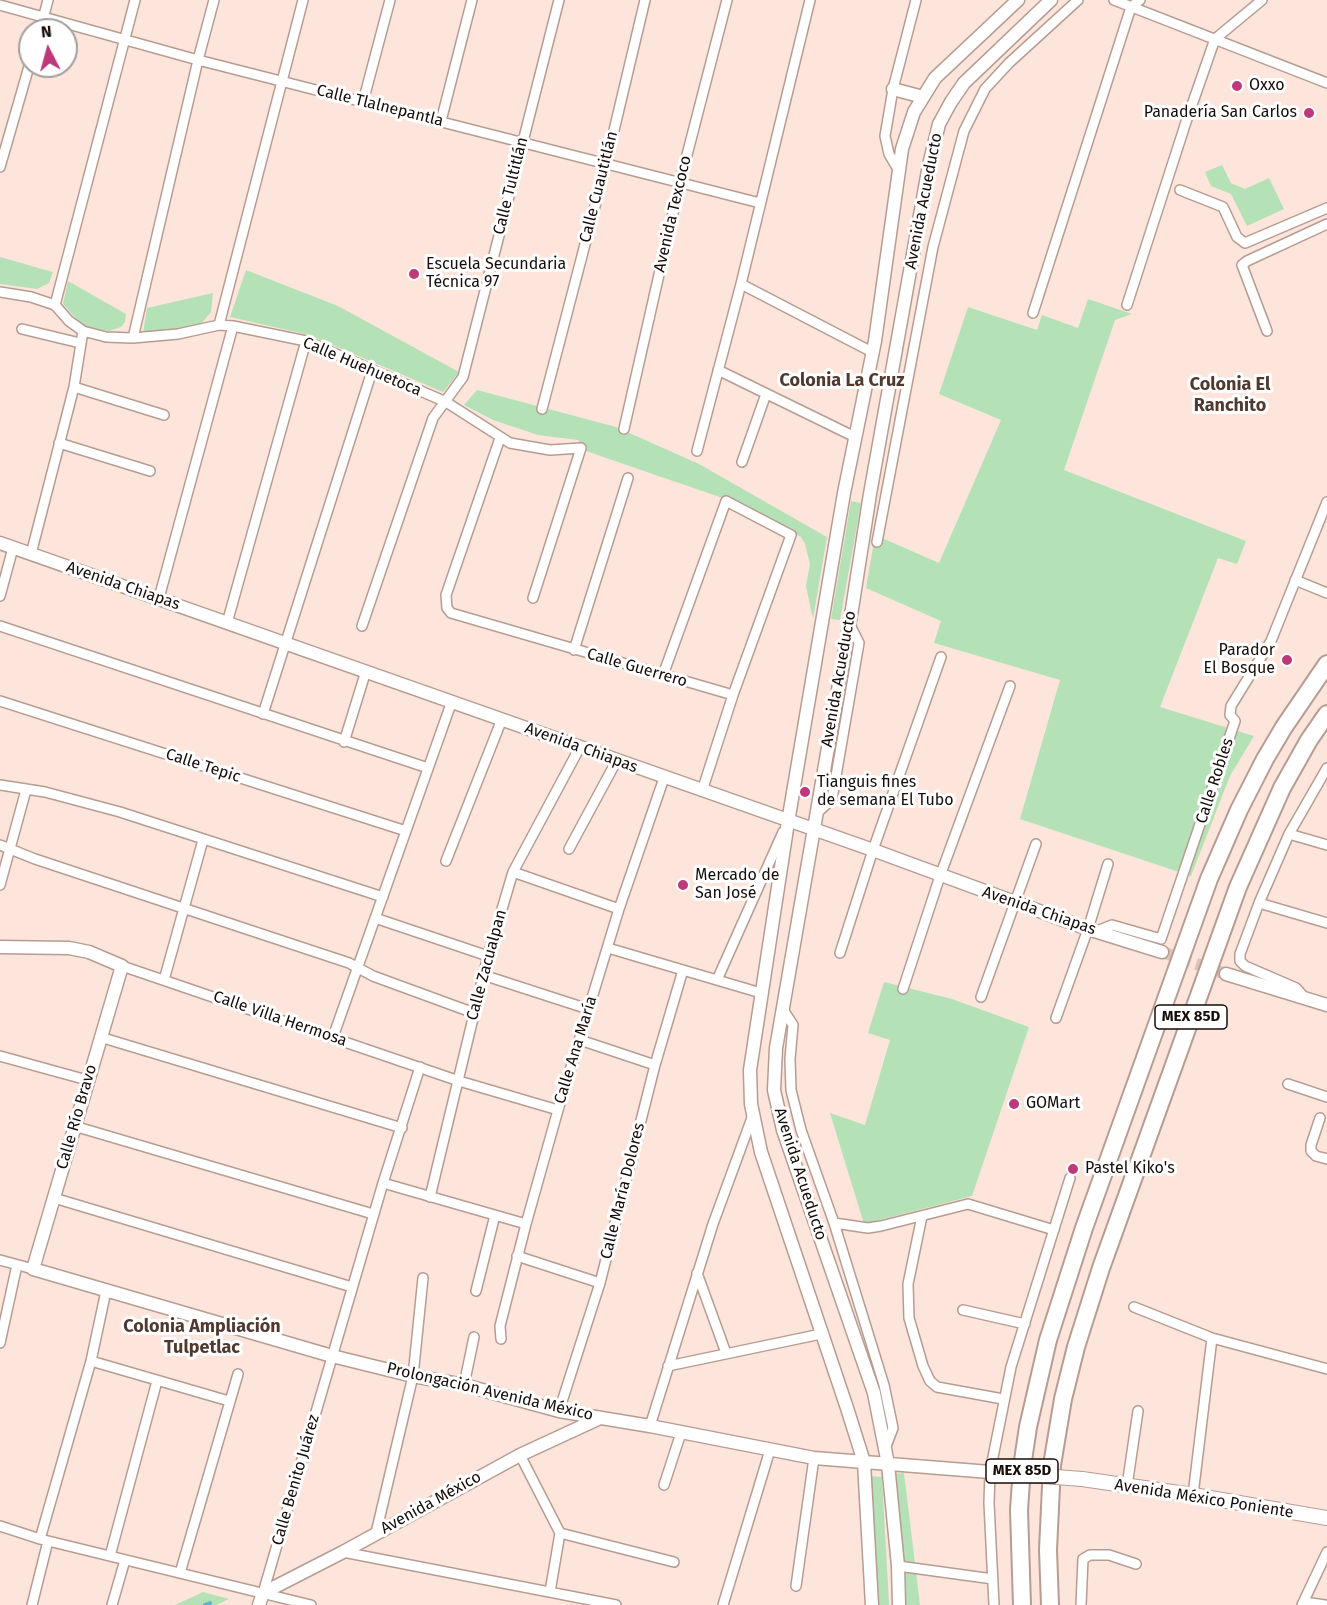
<!DOCTYPE html>
<meta charset="utf-8">
<style>
body{margin:0}
#map{position:relative;width:1327px;height:1605px;overflow:hidden;background:#fde5dc;font-family:"Fira Sans",sans-serif}
canvas{display:block}
.north{position:absolute;left:18px;top:18px;width:60px;height:60px;box-sizing:border-box;background:#fff;border:2px solid #a29e9d;border-radius:50%;rotate:354deg;font-size:16px;font-weight:700;line-height:24px;text-align:center;color:#160c09}
.north::after{content:'';display:block;margin:auto;width:21px;height:27px;background:#be387a;clip-path:polygon(50% 0,100% 100%,50% 72%,0 100%)}
</style>
<div id="map">
<canvas width="1327" height="1605"></canvas>
<div class="north">N</div>
</div>
<script>
const g = document.querySelector('canvas').getContext('2d');
g.lineJoin = 'round';
function fill(path, color) { g.fillStyle = color; g.fill(path, 'evenodd'); }
const shape = rows => new Path2D(rows.map(r => 'M' + r).join(''));
function strokePath(path, color, width, dash) { g.strokeStyle = color; g.lineWidth = width; g.lineCap = dash ? 'butt' : 'round'; g.setLineDash(dash || []); g.stroke(path); }
function label(font, color, halo, rows, align = 'center') {
  g.font = font + ' "Fira Sans",sans-serif'; g.lineWidth = 6; g.setLineDash([]); g.textBaseline = 'middle'; g.strokeStyle = halo; g.fillStyle = color; for (const [text, x, y, turn = 0] of rows) {
    g.save(); g.translate(x, y); g.rotate((+turn || 0) * Math.PI / 180); g.textAlign = isNaN(turn) ? turn : align; if (halo) g.strokeText(text, 0, 0); g.fillText(text, 0, 0); g.restore();
  }
}
const green = shape([
 [1222,165,1231,183,1245,189,1269,178,1284,209,1247,226,1231,194,1211,186,1205,172],
 [0,257,53,272,49,283,37,289,0,284],
 [246,270,338,306,459,372,443,392,309,335,230,317],
 [68,281,126,314,125,322,121,327,109,331,83,326,63,304],
 [213,293,211,312,201,324,163,332,143,333,147,308],
 [1088,299,1132,314,1115,320,1064,470,1246,541,1237,564,1218,558,1160,707,1254,736,1230,776,1191,876,1020,819,1060,680,934,643,941,621,866,588,875,535,939,563,1001,420,939,394,968,307,1037,330,1042,315,1078,328],
 [477,390,616,427,699,464,827,537,813,619,806,586,810,564,805,544,801,537,737,503,586,451,578,440,538,435,493,420,464,405],
 [851,501,861,503,840,620,831,619],
 [884,982,952,999,1029,1027,972,1196,864,1224,830,1113,865,1125,890,1040,868,1033],
 [904,1473,920,1605,905,1605,893,1474],
 [869,1476,882,1477,889,1605,878,1605],
 [203,1592,229,1599,216,1605,175,1605]
]);
const stream = shape([
 [205,1605,210,1603]
]);
const tertiaryTunnel = shape([
 [1162,952,1226,974]
]);
const minor = shape([
 [1114,0,1327,83],
 [0,5,198,60,760,203],
 [40,30,48,0],
 [363,102,390,0],
 [441,121,472,0],
 [0,167,30,63],
 [899,171,889,154,885,136,893,89,916,0],
 [1180,190,1223,207,1237,237,1245,243,1327,208],
 [741,284,872,352],
 [0,292,31,297,55,305,69,321,83,331,106,337,133,338,178,334,219,325,233,326,306,341,446,402,510,443,550,450,581,448,533,598],
 [55,305,135,0],
 [1127,305,1186,122,1215,39,1262,0],
 [1033,313,1131,7,1140,0],
 [219,325,303,0],
 [22,329,80,343],
 [1267,331,1242,265,1247,261,1327,224],
 [133,338,198,60,214,0],
 [718,370,855,437],
 [74,387,164,415],
 [542,409,606,164,645,0],
 [624,429,680,182,727,0],
 [500,438,446,595,447,608,451,613,733,695],
 [59,443,150,471],
 [697,451,741,284,810,0],
 [742,462,766,394],
 [877,542,933,247,964,131,985,89,1009,63,1078,0],
 [31,554,74,387,83,331],
 [1295,580,1327,593],
 [0,596,13,548],
 [159,598,233,326],
 [227,623,306,341],
 [0,626,428,768],
 [362,626,433,418,463,377,559,0],
 [574,650,628,478],
 [663,675,726,501,791,535,733,695,702,791],
 [0,701,406,831],
 [263,714,372,371],
 [344,742,366,671],
 [0,785,45,792,120,812,383,897],
 [817,813,832,799,859,643,849,623],
 [1289,834,1327,845],
 [0,845,35,859,349,963,373,976,474,1013],
 [569,849,617,760],
 [446,861,502,719],
 [513,872,619,909],
 [0,885,26,790],
 [1259,903,1327,923],
 [375,918,488,956],
 [1097,931,1112,925,1161,939,1235,721,1230,715,1231,706,1271,641,1327,502],
 [608,948,761,993],
 [840,953,873,850,941,657],
 [122,966,459,1081,558,1110],
 [483,975,588,1009],
 [164,980,203,840],
 [717,980,783,832],
 [903,989,940,876,1010,686],
 [981,997,1036,844],
 [1305,998,1296,988,1245,966,1240,961,1240,954,1259,903,1289,834,1327,768],
 [782,1008,793,1025,790,1059,791,1090,801,1130,834,1223,884,1385,893,1428,885,1449],
 [1056,1018,1088,929,1108,864],
 [100,1037,402,1128],
 [333,1037,452,701],
 [580,1040,655,1065],
 [0,1056,87,1080],
 [1288,1084,1327,1097],
 [1320,1118,1311,1145,1311,1151,1316,1156,1327,1159],
 [74,1126,373,1214],
 [383,1183,526,1224],
 [430,1197,488,956,513,872,580,747],
 [54,1198,352,1287],
 [922,1216,908,1284,909,1318,923,1366,930,1381,937,1387,1003,1399],
 [834,1223,868,1228,881,1226,968,1204,1054,1230],
 [517,1256,600,1283],
 [0,1260,33,1269],
 [697,1273,726,1353],
 [476,1291,495,1215],
 [1134,1307,1212,1338,1327,1369],
 [963,1310,1025,1324],
 [501,1339,500,1326,526,1224,558,1110,619,909,664,778],
 [0,1343,17,1265],
 [91,1361,229,1401],
 [668,1366,821,1334],
 [464,1385,474,1337],
 [559,1411,600,1283,655,1065,683,970],
 [650,1426,713,1224,753,1115],
 [520,1455,560,1533,550,1592],
 [664,1485,681,1433],
 [1127,1486,1138,1411],
 [1193,1495,1212,1338],
 [0,1526,40,1539,311,1605],
 [376,1533,413,1376,423,1278],
 [560,1533,674,1562],
 [40,1539,91,1361,106,1291],
 [343,1552,616,1605],
 [110,1556,157,1381],
 [898,1566,993,1579],
 [180,1573,238,1374],
 [796,1586,814,1458],
 [263,1593,383,1183,420,1067],
 [1304,1602,1325,1605],
 [32,1605,48,1541],
 [112,1605,125,1560],
 [723,1605,770,1450],
 [994,1605,989,1503,990,1472,1011,1367,1070,1178],
 [1081,1605,1083,1559,1090,1555,1109,1555,1136,1564],
 [1302,1605,1327,1552]
]);
const tertiary = shape([
 [893,89,923,97],
 [0,543,873,850,1088,929,1162,952],
 [0,947,69,948,89,952,122,966,33,1269,332,1356,413,1376,464,1385,559,1411,650,1426,814,1458,990,1472],
 [1226,974,1327,1005],
 [259,1605,263,1593,343,1552,520,1455,600,1418],
 [872,1605,864,1462,847,1408,761,1152,751,1104,750,1070,788,822,844,493,875,341,902,149,914,112,935,78,1018,0],
 [899,1605,898,1566,888,1464,874,1393,783,1130,774,1090,776,1048,852,609,870,494,929,165,939,124,951,102,964,83,1051,0]
]);
const secondary = shape([
 [1082,1479,1193,1495,1327,1518]
]);
const motorway = shape([
 [1022,1605,1019,1510,1022,1467,1028,1427,1048,1340,1084,1228,1209,879,1239,810,1265,759,1284,727,1327,664],
 [1050,1605,1048,1550,1052,1465,1063,1399,1076,1347,1101,1268,1238,887,1282,788,1309,740,1327,714]
]);
const secondaryBridge = shape([
 [990,1472,1082,1479]
]);
const markers = [
 [1237,86,6,"#be387a"],
 [1309,113,6,"#be387a"],
 [414,274,6,"#be387a"],
 [1287,660,6,"#be387a"],
 [805,792,6,"#be387a"],
 [683,885,6,"#be387a"],
 [1014,1104,6,"#be387a"],
 [1073,1169,6,"#be387a"]
];
const shields = [
 [1191,1017,72],
 [1022,1471,72]
];
const shieldNames = [
 ["MEX 85D",1191,1017],
 ["MEX 85D",1022,1471]
];
const poiNames = [
 ["Oxxo",1249,86],
 ["Panadería San Carlos",1297,113,"right"],
 ["Escuela Secundaria",426,265],
 ["Técnica 97",426,283],
 ["Parador",1275,651,"right"],
 ["El Bosque",1275,669,"right"],
 ["Tianguis fines",817,783],
 ["de semana El Tubo",817,801],
 ["Mercado de",695,876],
 ["San José",695,894],
 ["GOMart",1026,1104],
 ["Pastel Kiko's",1085,1169]
];
const streetNames = [
 ["Calle Tlalnepantla",380,106,14],
 ["Calle Tultitlán",511,186,-76],
 ["Calle Cuautitlán",599,187,-76],
 ["Avenida Acueducto",924,201,-79],
 ["Avenida Texcoco",673,214,-77],
 ["Calle Huehuetoca",362,367,23],
 ["Avenida Chiapas",123,586,19],
 ["Calle Guerrero",637,668,16],
 ["Avenida Acueducto",839,679,-80],
 ["Avenida Chiapas",581,748,20],
 ["Calle Tepic",203,766,18],
 ["Calle Robles",1215,781,-72],
 ["Avenida Chiapas",1039,911,19],
 ["Calle Zacualpan",487,965,-75],
 ["Calle Villa Hermosa",280,1019,19],
 ["Calle Ana María",576,1050,-73],
 ["Calle Río Bravo",77,1117,-74],
 ["Avenida Acueducto",800,1174,72],
 ["Calle María Dolores",623,1191,-76],
 ["Prolongación Avenida México",490,1392,13],
 ["Calle Benito Juárez",296,1480,-74],
 ["Avenida México Poniente",1204,1499,9],
 ["Avenida México",431,1503,-29]
];
const neighbourhoodNames = [
 ["Colonia La Cruz",842,381],
 ["Colonia El",1230,385],
 ["Ranchito",1230,406],
 ["Colonia Ampliación",202,1327],
 ["Tulpetlac",202,1348]
];
fill(green, '#b4e1b6');
strokePath(stream, '#5db2d8', 4);
strokePath(tertiaryTunnel, '#dac4bc', 12, [12, 6]);
strokePath(minor, '#b79c91', 12);
strokePath(tertiary, '#b79c91', 15);
strokePath(secondary, '#b79c91', 16);
strokePath(motorway, '#b79c91', 20);
strokePath(minor, '#fff', 9);
strokePath(tertiary, '#fff', 12);
strokePath(secondary, '#fff', 14);
strokePath(motorway, '#fff', 16);
strokePath(secondaryBridge, '#b79c91', 16, []);
strokePath(secondaryBridge, '#fff', 14);
for (const [x, y, r, color] of markers) { const dot = new Path2D(); dot.arc(x, y, r, 0, 2 * Math.PI); g.fillStyle = color; g.fill(dot); strokePath(dot, '#fff', 2); }
for (const [x, y, w] of shields) { const box = new Path2D(); box.roundRect(x - w / 2, y - 12, w, 24, 4.5); g.fillStyle = '#fff'; g.fill(box); strokePath(box, '#160c09', 1.5); }
label('bold 15px', '#160c09', null, shieldNames);
label('16px', '#160c09', '#fff', poiNames, 'left');
label('16px', '#160c09', '#fff', streetNames);
label('bold 18px', '#503a30', '#fff', neighbourhoodNames);
</script>
